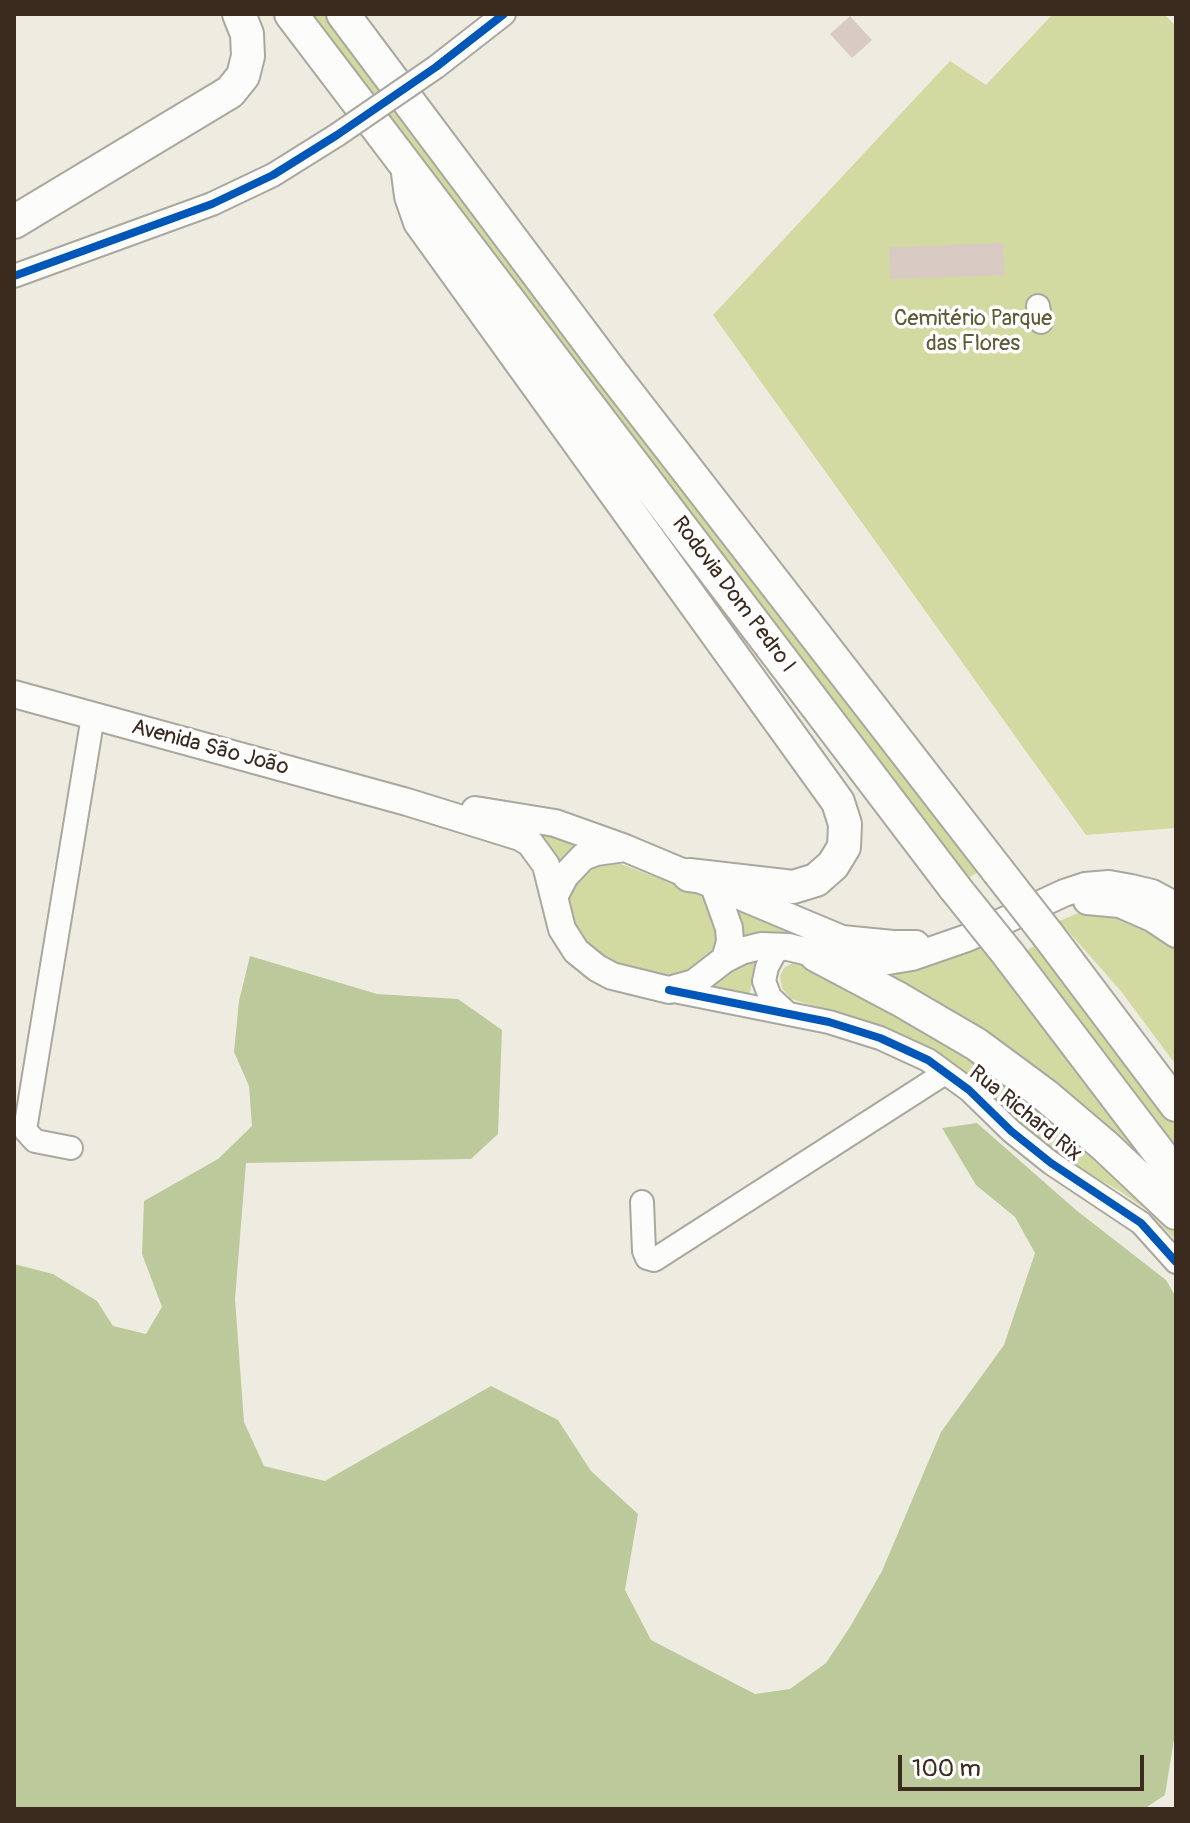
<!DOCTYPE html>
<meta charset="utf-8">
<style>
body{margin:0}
#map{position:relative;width:1190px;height:1823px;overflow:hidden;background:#eeece1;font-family:Pangolin,sans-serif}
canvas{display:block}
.frame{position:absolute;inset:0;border:16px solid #3b2a1e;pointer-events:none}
.scale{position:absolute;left:898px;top:1755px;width:246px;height:36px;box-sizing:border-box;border:4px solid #3b2a1e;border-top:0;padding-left:10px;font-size:24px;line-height:28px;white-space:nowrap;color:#3b2a1e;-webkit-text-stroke:6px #fff;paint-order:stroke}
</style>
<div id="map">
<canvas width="1190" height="1823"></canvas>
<div class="frame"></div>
<div class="scale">100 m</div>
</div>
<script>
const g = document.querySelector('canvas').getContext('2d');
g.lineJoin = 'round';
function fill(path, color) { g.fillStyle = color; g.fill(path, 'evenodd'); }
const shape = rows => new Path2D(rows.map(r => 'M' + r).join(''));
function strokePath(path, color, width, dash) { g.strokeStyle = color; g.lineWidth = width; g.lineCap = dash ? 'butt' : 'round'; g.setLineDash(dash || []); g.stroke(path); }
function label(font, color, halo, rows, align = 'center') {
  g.font = font + ' Pangolin,sans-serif'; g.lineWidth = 7; g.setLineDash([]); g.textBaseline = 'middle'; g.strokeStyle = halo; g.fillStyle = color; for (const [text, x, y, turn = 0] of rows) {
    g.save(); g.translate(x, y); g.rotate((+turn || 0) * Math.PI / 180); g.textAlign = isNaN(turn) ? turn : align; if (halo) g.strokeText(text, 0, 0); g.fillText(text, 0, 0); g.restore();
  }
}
const green = shape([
 [304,14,332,14,982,870,966,879],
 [1053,14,1164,14,1176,26,1176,828,1086,835,713,315,950,61,986,85],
 [518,821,585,843,558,870],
 [613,861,695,892,707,901,719,927,716,949,687,976,657,978,596,958,572,923,567,899,573,884,591,866],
 [728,900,827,942,741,939],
 [1097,911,1112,911,1176,946,1176,1065,1120,990,1059,921,1081,912],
 [1039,943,1176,1121,1176,1158,1023,953],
 [981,945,1163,1186,873,973],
 [761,954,749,994,708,985,740,962],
 [803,961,965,1048,1176,1219,1176,1240,1145,1209,1120,1191,1062,1159,1012,1118,972,1078,940,1056,898,1035,861,1020,791,999,782,988,780,976,784,968,794,962]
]);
const forest = shape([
 [250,956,377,994,458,999,502,1030,498,1134,471,1159,246,1163,235,1299,244,1422,264,1466,325,1481,491,1386,558,1420,591,1471,638,1514,625,1590,651,1640,755,1694,790,1689,826,1663,850,1627,882,1571,941,1432,1004,1345,1035,1253,1015,1217,976,1185,942,1128,977,1123,1076,1210,1166,1280,1176,1297,1176,1592,1174,1739,1165,1795,1144,1809,14,1809,14,1264,53,1274,97,1301,113,1326,146,1334,162,1307,142,1254,144,1201,218,1159,252,1126,249,1086,234,1052,239,1001]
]);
const building = shape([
 [850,16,872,40,852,58,830,34],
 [1003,243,1005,275,890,279,889,247]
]);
const minor = shape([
 [436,67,504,14],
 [14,276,212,204,273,175,337,135],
 [1038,306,1041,322],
 [779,945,767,967,764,981,770,997,786,1012],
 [669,990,829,1022,880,1038,928,1060,969,1090,1011,1131,1051,1163,1141,1223,1176,1262],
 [71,1148,35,1141,25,1130,93,716],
 [642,1202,644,1251,647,1258,654,1260,945,1073]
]);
const major = shape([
 [14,694,407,802,520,837,530,843,546,865,562,929,576,951,597,968,612,976,669,990,694,983,725,959,741,951,761,946,788,947,855,963,882,962,912,957,967,938,1064,893,1085,886,1109,884,1131,888,1152,893,1176,906],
 [475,810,555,823,625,848,842,939,893,944,916,944],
 [714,886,729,928,730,942,725,959],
 [555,895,565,876,583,857,596,852,625,848],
 [1087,901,1120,904,1152,918,1176,934]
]);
const highway = shape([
 [291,14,955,888],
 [343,14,609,369,998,871],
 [408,173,411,196,420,222,838,802,845,824,844,847,833,865,816,880,793,887,689,875],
 [14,222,230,92,243,76,248,56,247,34,239,14],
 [1048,935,1176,1105],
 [1008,954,1176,1175],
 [816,955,899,999,976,1044,1045,1095,1105,1146,1176,1213]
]);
const minorBridge = shape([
 [337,135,436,67]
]);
const highwayBridge = shape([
 [998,871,1048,935],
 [955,888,1008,954]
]);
const cycleway = shape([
 [14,276,212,204,273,175,337,135,436,67,504,14],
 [669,990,829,1022,880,1038,928,1060,969,1090,1011,1131,1051,1163,1141,1223,1176,1262]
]);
const parkNames = [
 ["Cemitério Parque",973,319],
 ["das Flores",973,344]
];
const streetNames = [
 ["Rodovia Dom Pedro I",733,595,53],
 ["Avenida São João",210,748,15],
 ["Rua Richard Rix",1025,1114,39]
];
fill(green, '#d2daa2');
fill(forest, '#bcca9b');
fill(building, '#dacac4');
strokePath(minor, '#aaa79f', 26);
strokePath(major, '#aaa79f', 30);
strokePath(highway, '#aaa79f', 36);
strokePath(minor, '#fcfcfa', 22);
strokePath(major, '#fcfcfa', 26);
strokePath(highway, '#fcfcfa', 32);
strokePath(minorBridge, '#aaa79f', 26, []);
strokePath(highwayBridge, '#aaa79f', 36, []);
strokePath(minorBridge, '#fcfcfa', 22);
strokePath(highwayBridge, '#fcfcfa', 32);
strokePath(cycleway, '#0057b8', 8);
label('22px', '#615a36', '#fff', parkNames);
label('22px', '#3b2a1e', '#fff', streetNames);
</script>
